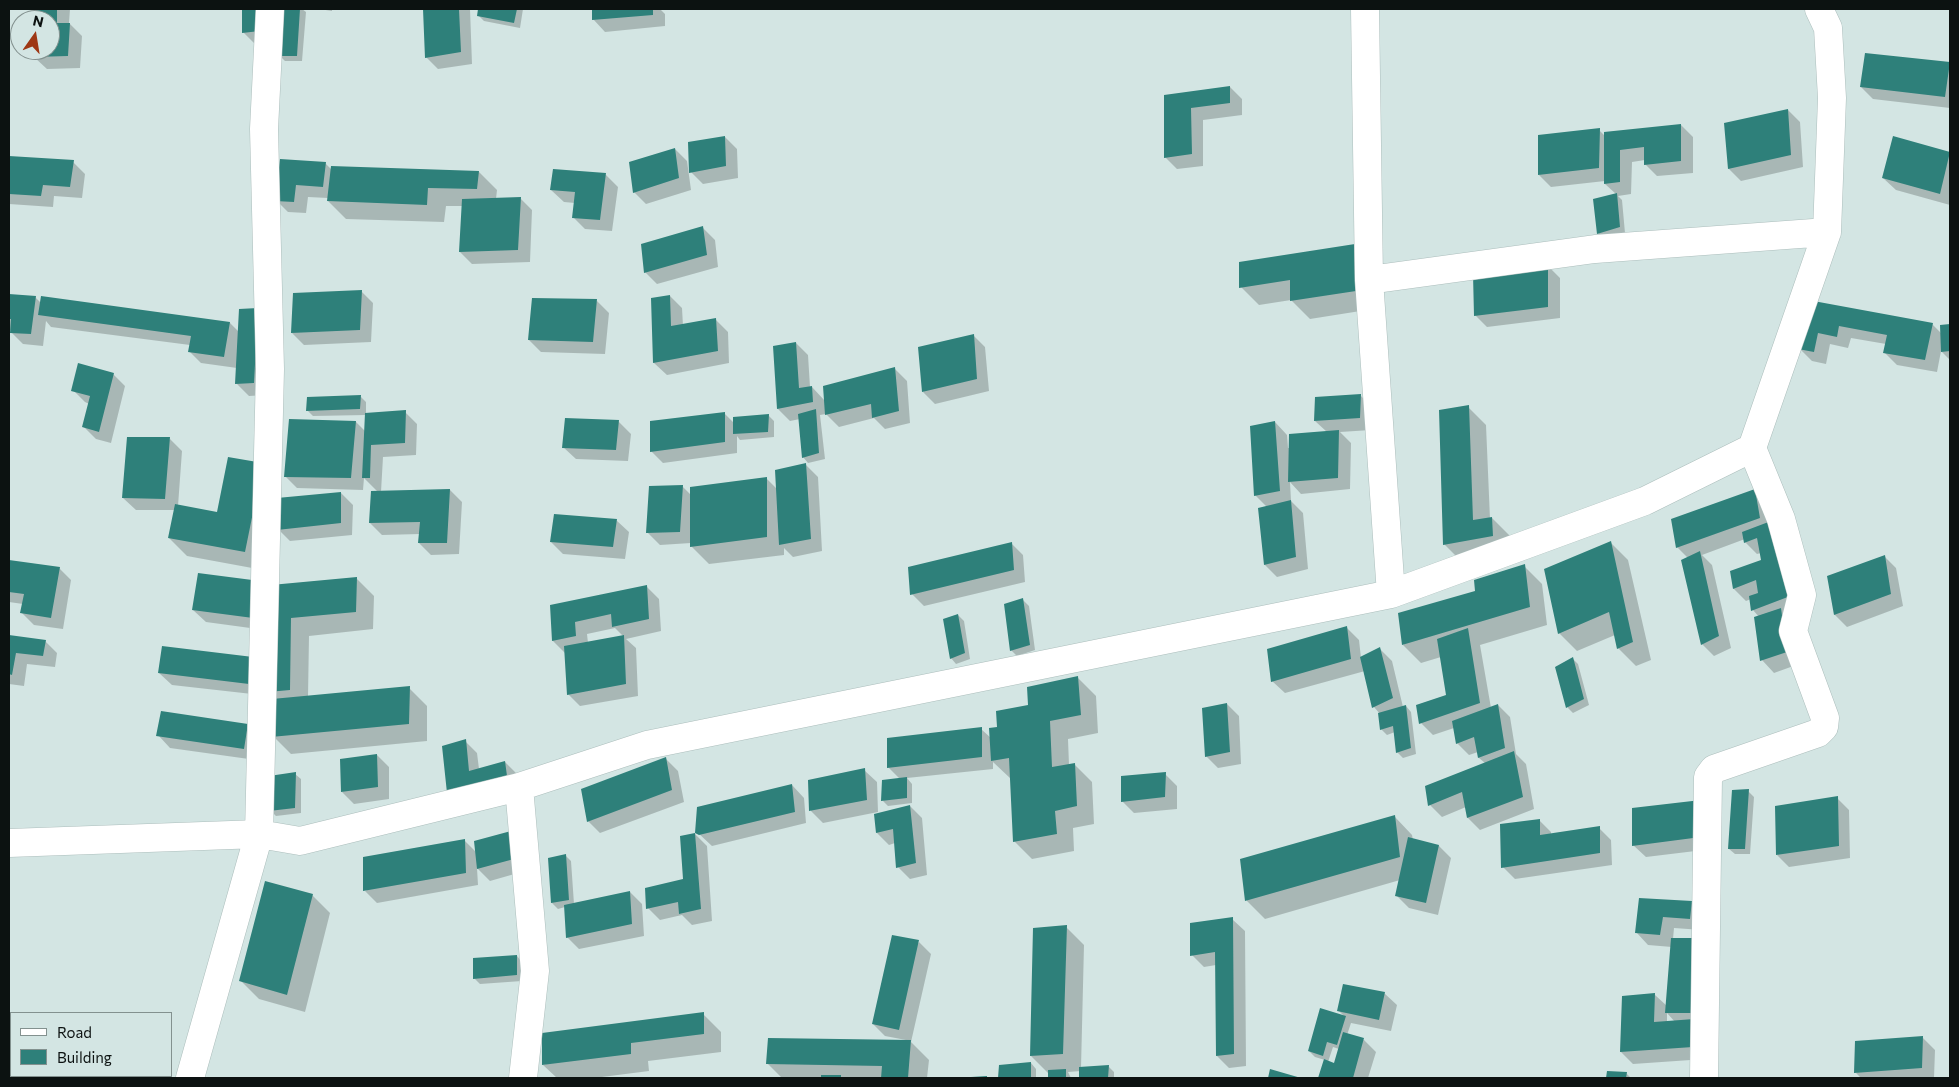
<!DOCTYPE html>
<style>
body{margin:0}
#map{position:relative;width:1959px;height:1087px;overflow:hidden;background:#d3e5e3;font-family:Commissioner,sans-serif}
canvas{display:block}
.frame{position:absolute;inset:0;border:10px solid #0c1211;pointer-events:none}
.legend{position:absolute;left:10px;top:1012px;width:162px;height:65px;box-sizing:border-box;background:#d3e5e3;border:1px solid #83918f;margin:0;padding:6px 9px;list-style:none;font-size:15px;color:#0c1211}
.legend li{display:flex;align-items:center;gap:10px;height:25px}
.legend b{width:25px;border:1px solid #83918f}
.north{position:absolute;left:10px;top:10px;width:50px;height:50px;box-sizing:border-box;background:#d3e5e3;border:1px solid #83918f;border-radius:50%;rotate:13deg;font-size:14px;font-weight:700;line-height:20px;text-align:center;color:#0c1211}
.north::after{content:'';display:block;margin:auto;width:18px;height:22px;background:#9e3714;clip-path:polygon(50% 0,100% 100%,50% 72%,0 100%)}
</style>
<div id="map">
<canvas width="1959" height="1087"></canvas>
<div class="frame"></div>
<ul class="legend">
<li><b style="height:6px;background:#fff"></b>Road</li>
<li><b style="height:14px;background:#2e807a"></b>Building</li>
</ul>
<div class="north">N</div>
</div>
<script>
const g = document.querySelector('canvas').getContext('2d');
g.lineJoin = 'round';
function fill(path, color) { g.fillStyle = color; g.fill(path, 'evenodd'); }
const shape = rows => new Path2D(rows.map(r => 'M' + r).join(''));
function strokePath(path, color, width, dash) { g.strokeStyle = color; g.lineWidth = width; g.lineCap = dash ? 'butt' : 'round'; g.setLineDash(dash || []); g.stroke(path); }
const shadow = shape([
 [37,9,70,9,69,23,82,36,80,68,47,69,34,57,35,50,50,50,50,20,37,20],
 [243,9,272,9,255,44,243,32],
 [282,9,302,9,306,12,302,61,285,61,280,56],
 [319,9,332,9,332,11],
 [424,9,470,9,472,64,438,69,426,57],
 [480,9,523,9,520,28,484,21,478,15],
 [594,9,660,9,665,14,665,26,605,32,593,19],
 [1950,63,1950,108,1873,99,1861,87],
 [1230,87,1242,99,1242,115,1203,120,1203,166,1177,169,1165,157,1165,96],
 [1788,110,1800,122,1803,167,1741,181,1729,169,1726,124],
 [1681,125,1693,137,1693,173,1657,176,1645,164,1645,160,1632,162,1631,194,1618,196,1622,200,1625,233,1604,239,1598,233,1616,194,1605,184,1605,181,1551,187,1539,175,1599,130,1605,136],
 [725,137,737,149,738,178,703,184,691,172],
 [1893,138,1950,153,1950,205,1896,190,1883,178],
 [675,149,687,161,691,190,646,204,634,192],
 [9,158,73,162,85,174,82,198,54,196,53,207,9,204],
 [281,160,325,163,331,169,479,172,497,190,496,199,520,198,532,210,530,262,472,264,460,252,463,206,446,206,444,222,346,219,328,201,328,198,308,197,306,213,288,212,276,200],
 [554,170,606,175,618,187,612,231,585,229,573,217,575,203,564,202,551,190],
 [703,228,715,240,718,267,657,284,645,272],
 [1354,245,1373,309,1310,319,1291,300,1259,305,1241,287],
 [1548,266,1560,278,1560,318,1487,327,1475,315],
 [361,291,373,303,371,342,304,345,292,333],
 [9,295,35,297,41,303,230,323,239,332,257,310,266,395,249,396,237,384,237,368,201,363,189,351,190,345,51,327,46,321,43,346,23,344,11,332,11,330,9,330],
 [670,296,682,308,683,326,716,320,728,332,729,363,667,375,654,363,652,299],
 [597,301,609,313,605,354,541,352,529,340],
 [1809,301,1932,324,1942,334,1941,326,1950,325,1950,360,1941,351,1937,372,1897,365,1884,352,1886,344,1851,338,1848,348,1830,344,1826,364,1812,361,1800,349],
 [973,335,985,347,989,391,935,404,923,392],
 [796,343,808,355,810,387,812,387,825,401,895,369,907,381,910,423,885,429,874,418,839,427,826,414,820,415,825,459,808,463,803,457,800,419,790,421,778,409],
 [113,374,125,386,111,443,96,439,84,427,89,404,85,402,73,390],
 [1360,395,1372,407,1371,430,1340,432,1351,443,1350,489,1301,494,1290,482,1291,501,1303,513,1308,569,1277,577,1265,565,1267,507,1255,495,1275,422,1287,435,1288,448,1290,448,1327,432,1315,421],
 [361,397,366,402,366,414,405,412,417,424,416,455,383,457,381,492,450,490,462,502,459,554,431,555,419,543,420,534,382,535,370,523,378,492,364,478,363,490,297,488,285,476,291,420,356,422,365,431,366,415,313,416,307,410],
 [1468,407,1486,425,1490,519,1492,518,1510,536,1462,562,1444,544],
 [724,413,734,423,768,415,774,421,774,437,740,440,737,436,737,453,663,463,651,451],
 [618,421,631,434,628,461,576,459,563,447],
 [170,439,182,451,178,506,218,513,262,464,263,570,187,556,169,538,175,510,136,510,123,498],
 [806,465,818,477,822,551,793,557,784,548,784,555,709,564,691,546,691,543,660,545,647,532,682,486,691,495,766,478,777,489],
 [1755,491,1778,519,1799,664,1774,673,1762,660,1755,618,1759,617,1753,610,1751,599,1746,601,1734,589,1731,572,1763,560,1761,553,1757,554,1745,542,1745,539,1702,555,1712,565,1731,648,1714,656,1702,644,1688,558,1677,547],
 [341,493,353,505,352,535,290,541,278,529],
 [616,520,629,532,625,559,563,554,551,542],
 [1610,542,1628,560,1651,660,1636,666,1618,648,1615,635,1577,651,1559,633],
 [1011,543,1023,555,1025,582,924,606,912,594],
 [1884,556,1896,568,1903,606,1847,627,1835,615,1828,577],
 [9,561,59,568,71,580,63,629,34,625,22,613,23,604,9,602],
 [1524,566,1542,584,1547,625,1480,645,1491,708,1498,705,1510,717,1516,754,1526,764,1534,809,1480,830,1468,818,1466,807,1442,817,1430,805,1485,763,1479,758,1478,752,1469,755,1457,743,1454,728,1433,735,1421,723,1447,696,1441,657,1421,663,1403,645,1476,592],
 [356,578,374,596,373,629,309,636,308,697,409,688,427,706,427,741,291,754,273,736,278,700,270,692,265,630,206,622,193,610],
 [647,587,659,599,661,631,626,639,636,648,638,696,580,706,568,694,565,653,553,641,551,606],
 [615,628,623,636,588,643,587,634],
 [1023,600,1029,606,1035,650,1017,656,1011,650],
 [958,615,964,621,970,659,956,664,951,658],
 [1347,628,1359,640,1361,658,1380,649,1392,661,1403,707,1406,706,1411,712,1416,754,1403,758,1397,752,1395,732,1387,735,1381,729,1380,714,1374,707,1365,671,1285,693,1272,681],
 [9,636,45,641,57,653,55,667,27,664,24,686,9,684],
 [252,658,261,695,172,685,159,673],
 [1573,659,1578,664,1589,705,1573,713,1568,708,1556,667],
 [1078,678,1096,696,1098,733,1068,739,1069,765,1074,764,1092,782,1094,824,1073,828,1074,851,1032,859,1014,841,1011,779,993,762,993,769,907,778,912,784,912,803,888,806,883,801,900,779,888,767,981,729,991,738,998,728,1029,706],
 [1227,704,1239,716,1241,764,1218,768,1206,756],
 [248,725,260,737,256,760,170,748,158,735],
 [465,741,477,753,479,769,505,762,517,774,460,804],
 [377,755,389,767,389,799,354,804,342,792],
 [666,759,678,771,684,802,600,833,588,821],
 [864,770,877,782,878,812,823,823,811,811,809,781],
 [295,774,301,779,301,813,276,816,270,810],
 [1165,774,1177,786,1177,809,1134,813,1122,801],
 [792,785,804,798,806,823,712,846,697,832],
 [1748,791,1754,797,1750,854,1735,854,1729,849],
 [1837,798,1849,810,1850,858,1789,867,1777,855],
 [910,806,922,818,927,875,910,879,898,867,895,843,889,845,877,833,875,815],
 [1712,813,1712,849,1646,857,1633,845],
 [1395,817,1412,835,1413,840,1439,846,1451,858,1438,915,1409,908,1397,896,1400,880,1265,919,1247,901,1242,860],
 [1539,820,1551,832,1551,835,1599,828,1611,840,1612,865,1515,879,1503,867],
 [511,833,525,871,490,881,477,868,478,885,377,903,365,891,464,840,476,852],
 [695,834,707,846,712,921,692,925,682,915,660,920,648,908,684,880],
 [566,856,571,861,574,904,630,892,642,904,644,936,579,949,567,937,565,907,558,909,552,903],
 [312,895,330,913,305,1012,259,999,241,981],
 [1640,899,1692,903,1704,915,1702,930,1674,928,1673,939,1705,1059,1633,1064,1621,1052,1623,997,1655,995,1667,1006,1672,947,1648,945,1636,932],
 [1667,1013,1675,1022,1667,1022],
 [1232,919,1245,931,1246,1066,1229,1068,1217,1056,1216,965,1204,967,1192,955],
 [1066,927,1084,945,1081,1068,1108,1066,1114,1072,1114,1078,1080,1078,1081,1071,1068,1072,1071,1078,1049,1078,1049,1074,1031,1056,1034,929],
 [919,942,931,954,911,1042,929,1060,927,1078,782,1078,767,1063,906,1040,885,1036,873,1024],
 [517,956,522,962,522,981,480,984,474,978],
 [1384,993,1397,1005,1391,1031,1351,1023,1347,1035,1364,1040,1376,1052,1368,1078,1320,1078,1325,1060,1315,1057,1309,1051,1345,1017,1339,1011],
 [1333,1047,1339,1049,1335,1064,1328,1062],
 [703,1014,721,1032,721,1052,648,1061,649,1071,594,1078,557,1078,543,1065],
 [1923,1038,1935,1050,1934,1078,1861,1078,1856,1073],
 [1031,1063,1036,1069,1036,1078,1000,1078,1000,1066],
 [1608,1072,1626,1073,1631,1078,1607,1078]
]);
const building = shape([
 [36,9,57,9,57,23,70,23,68,56,33,57,34,50,50,50,50,20,35,20],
 [242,9,260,9,260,31,242,33],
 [281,9,300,9,297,56,278,56],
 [423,9,459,9,461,52,425,58],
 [478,9,517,9,514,23,477,16],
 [592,9,653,9,653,15,592,20],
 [1865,53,1950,62,1945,97,1860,87],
 [1230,86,1230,103,1191,108,1192,154,1164,158,1164,95],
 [1788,109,1791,155,1728,169,1724,123],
 [1681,124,1681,161,1644,165,1644,147,1620,150,1620,182,1604,184,1604,132],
 [1600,128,1599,168,1538,175,1538,135],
 [725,136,726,166,689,173,688,142],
 [1893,136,1950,152,1940,194,1882,178],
 [675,148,679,178,633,193,629,162],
 [9,156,74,160,70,187,43,185,41,196,9,194],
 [280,159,326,162,323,187,296,185,294,202,275,201],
 [331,166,479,171,477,189,428,188,427,205,327,201],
 [553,169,606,173,600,220,572,218,575,192,550,190],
 [1617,193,1620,227,1597,234,1593,199],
 [521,197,518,250,459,252,462,199],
 [703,226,707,255,644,273,641,244],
 [1355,244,1356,291,1290,301,1290,280,1239,288,1239,262],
 [1548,265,1548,307,1474,316,1473,274],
 [362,290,360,330,291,333,293,293],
 [9,294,36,296,31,334,10,333,11,319,9,319],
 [670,295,671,326,716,318,718,351,653,363,651,298],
 [41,296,230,322,224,357,188,352,191,336,38,315],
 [532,298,597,299,593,342,528,340],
 [1808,300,1933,323,1925,360,1883,353,1887,335,1839,326,1837,337,1818,333,1814,352,1798,349],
 [258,308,254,383,235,384,239,309],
 [1950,324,1950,351,1941,352,1940,325],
 [974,334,977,379,922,392,918,347],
 [796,342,799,388,812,386,813,402,777,409,773,346],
 [78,363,114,373,99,432,82,427,90,396,71,391],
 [895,367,899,411,872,418,871,404,825,415,823,386],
 [1361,394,1360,418,1314,421,1315,397],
 [361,395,360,409,306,411,307,397],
 [1469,405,1473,520,1492,517,1493,536,1443,545,1439,410],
 [816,409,819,453,802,458,798,414],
 [406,410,405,443,371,445,370,478,362,478,365,413],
 [725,412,725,442,650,452,650,421],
 [769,414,768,432,733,434,733,417],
 [565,418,619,420,616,450,562,448],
 [289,419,356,421,351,478,284,477],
 [1275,421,1280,491,1254,496,1250,426],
 [1339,430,1338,478,1288,482,1289,434],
 [127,437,170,437,165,499,122,498],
 [228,457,263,463,245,552,168,538,175,504,217,512],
 [806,463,811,539,779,545,775,470],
 [767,477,767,537,690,547,690,487],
 [683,485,680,532,646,533,649,486],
 [450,489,447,543,418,543,420,522,369,523,371,491],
 [1755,489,1760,518,1676,548,1671,519],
 [341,492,341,523,277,530,277,498],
 [1291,500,1296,557,1264,565,1258,508],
 [554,514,617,519,613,547,550,542],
 [1779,518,1793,595,1751,611,1749,596,1758,593,1756,580,1733,589,1730,571,1761,560,1757,538,1744,543,1742,532],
 [1611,541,1633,642,1617,649,1609,612,1558,634,1544,569],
 [1012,542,1014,570,910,595,908,567],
 [1700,551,1719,636,1701,645,1681,560],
 [1885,555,1891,594,1834,615,1827,576],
 [9,560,60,567,51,618,20,613,24,594,9,592],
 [1525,564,1530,607,1402,645,1398,613,1475,591,1474,580],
 [198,573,260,581,253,618,192,610],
 [357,577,356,612,291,618,290,690,268,692,271,585],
 [647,585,649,619,612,627,611,614,575,622,576,636,552,641,550,605],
 [1023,598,1030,645,1010,651,1004,604],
 [1781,608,1787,652,1760,661,1754,617],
 [958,614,965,653,950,659,943,619],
 [1347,626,1351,659,1271,682,1267,649],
 [1468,628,1480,703,1419,724,1416,705,1446,695,1437,639],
 [9,635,46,640,43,656,16,653,12,675,9,674],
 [624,635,626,684,567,695,564,646],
 [162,646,253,657,249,684,158,673],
 [1380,647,1393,698,1372,708,1360,657],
 [1573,657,1584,699,1566,708,1555,667],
 [1078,676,1081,715,1050,721,1052,767,1075,763,1077,806,1055,811,1057,834,1013,842,1009,758,991,761,989,728,997,727,996,711,1028,705,1027,687],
 [410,686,409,724,271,737,272,699],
 [1227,703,1230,752,1205,757,1202,708],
 [1498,704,1505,748,1478,758,1474,737,1456,744,1452,721],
 [1406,705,1411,748,1396,753,1393,726,1380,730,1378,713],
 [161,711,248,724,244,749,156,736],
 [982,727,982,757,887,768,887,738],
 [466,739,469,771,505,761,507,776,447,793,442,746],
 [1514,751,1523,797,1467,818,1462,792,1428,806,1425,786],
 [377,754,378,787,341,792,340,759],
 [666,757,672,790,587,822,581,789],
 [865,768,867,800,809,811,808,780],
 [296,772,295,808,269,811,269,776],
 [1166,772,1165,797,1121,802,1121,776],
 [907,777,907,798,881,801,882,780],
 [792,784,795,812,699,835,695,833,697,807],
 [1749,789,1745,849,1728,849,1732,790],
 [1838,796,1839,846,1776,855,1775,806],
 [1701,800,1701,837,1632,846,1632,808],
 [910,805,916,863,896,868,893,829,876,833,874,814],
 [1395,815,1400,857,1245,901,1240,859],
 [1540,819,1540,835,1600,826,1600,853,1501,868,1500,824],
 [511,831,514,859,477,869,474,841],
 [695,833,701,909,679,914,678,902,646,909,645,888,683,879,680,836],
 [1408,837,1439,845,1426,903,1395,896],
 [465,839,466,873,363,891,363,857],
 [566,854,569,900,551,903,548,858],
 [265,881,313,894,287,995,239,981],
 [630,891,632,924,566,938,564,905],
 [1639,898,1692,901,1690,919,1663,917,1660,935,1635,933],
 [1233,917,1234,1054,1216,1056,1215,952,1190,956,1190,923],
 [1067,925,1063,1054,1030,1056,1033,928],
 [892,935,919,940,899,1030,872,1024],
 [1671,938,1697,938,1691,1013,1665,1013],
 [517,955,517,975,473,979,473,958],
 [1343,984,1385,992,1379,1020,1337,1011],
 [1655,993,1654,1022,1694,1019,1693,1047,1620,1052,1622,996],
 [1320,1008,1346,1016,1337,1045,1327,1042,1323,1056,1308,1051],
 [704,1012,704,1034,631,1043,631,1054,542,1065,542,1033],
 [1343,1032,1364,1038,1353,1078,1318,1078,1324,1059,1334,1063],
 [1923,1036,1922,1068,1854,1073,1855,1041],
 [768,1038,911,1040,908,1078,881,1078,882,1066,766,1064],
 [1031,1062,1031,1078,998,1078,999,1065],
 [1109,1065,1108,1078,1079,1078,1079,1067],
 [1066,1069,1066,1078,1048,1078,1048,1070],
 [1270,1069,1301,1078,1268,1078],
 [1607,1071,1627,1072,1626,1078,1606,1078],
 [821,1075,841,1075,841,1078,821,1078],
 [987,1076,987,1078,971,1078,971,1077]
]);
const street = shape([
 [1365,9,1369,280,1391,594],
 [1369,280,1595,249,1827,232],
 [519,787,535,971,523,1078],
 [9,843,259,834,300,841,519,787,647,745,1391,594,1645,501,1752,448,1827,232,1832,98,1828,28,1819,9],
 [190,1078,259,834,270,369,264,129,270,9],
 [1704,1078,1708,777,1714,769,1818,733,1824,727,1825,718,1793,631,1802,595,1781,519,1752,448]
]);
fill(shadow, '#0003');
fill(building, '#2e807a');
strokePath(street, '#acbebc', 29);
strokePath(street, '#fff', 28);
</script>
